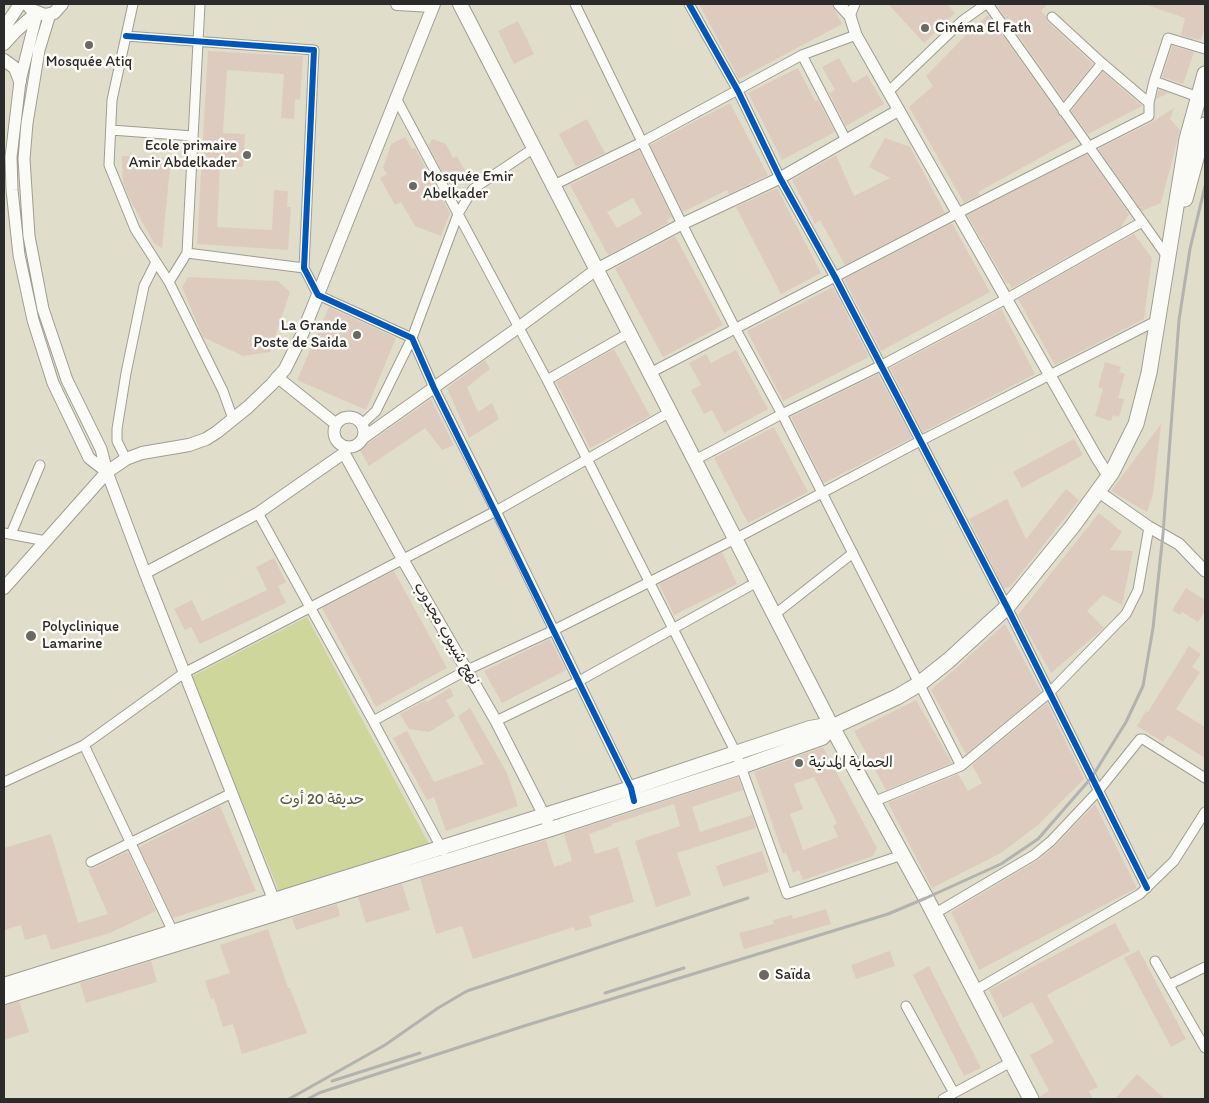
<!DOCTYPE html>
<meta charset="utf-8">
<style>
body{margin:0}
#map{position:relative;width:1209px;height:1103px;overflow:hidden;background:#e1ddcb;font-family:Itim,sans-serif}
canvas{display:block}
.frame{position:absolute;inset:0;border:5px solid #2b2b2b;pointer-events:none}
</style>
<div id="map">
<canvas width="1209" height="1103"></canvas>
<div class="frame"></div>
</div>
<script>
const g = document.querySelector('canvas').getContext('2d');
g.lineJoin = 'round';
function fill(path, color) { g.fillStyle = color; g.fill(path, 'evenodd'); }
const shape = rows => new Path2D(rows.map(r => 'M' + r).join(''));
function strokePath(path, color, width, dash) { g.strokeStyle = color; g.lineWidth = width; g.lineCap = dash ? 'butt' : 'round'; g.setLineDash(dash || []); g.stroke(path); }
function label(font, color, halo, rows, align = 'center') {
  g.font = font + ' Itim,"Playpen Sans Arabic",sans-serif'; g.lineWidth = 5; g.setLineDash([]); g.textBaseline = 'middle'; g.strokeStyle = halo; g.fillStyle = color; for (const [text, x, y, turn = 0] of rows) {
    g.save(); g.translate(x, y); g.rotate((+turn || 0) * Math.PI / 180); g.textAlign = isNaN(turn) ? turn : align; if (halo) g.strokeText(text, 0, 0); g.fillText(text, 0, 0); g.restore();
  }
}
const green = shape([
 [307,617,429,844,279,891,191,677]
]);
const building = shape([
 [699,4,832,4,842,24,739,79],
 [888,4,947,4,955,13,924,43],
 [1001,4,1048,4,1041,11,1046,16,1047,21,1093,64,1064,100,998,7],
 [1147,4,1205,4,1205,26,1201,40,1199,39,1198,40,1181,35,1185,18,1147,5],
 [988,15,1076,138,978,192,980,195,964,203,909,107,933,86,926,76,971,30],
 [518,21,534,54,514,64,498,31],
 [1172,46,1194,52,1183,84,1162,77],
 [208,51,303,56,300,100,295,99,294,119,281,118,284,74,227,70,223,133,245,134,243,167,220,165,217,227,272,230,274,190,288,191,287,207,291,207,288,250,197,244],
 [839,58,853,83,867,75,884,104,846,126,829,93,835,90,822,67],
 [798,68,815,101,818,100,835,132,782,160,748,93],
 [1103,72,1142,106,1088,134,1071,111],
 [1159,89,1168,93,1156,99],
 [730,103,768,175,729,194,727,190,683,212,650,145],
 [1174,108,1170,119,1180,130,1161,203,1142,211,1098,149,1152,122],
 [587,119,605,153,576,167,559,134],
 [405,137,412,149,415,148,450,213,441,236,415,226,401,202,395,205,380,178,387,174,383,168,391,144],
 [885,138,910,147,945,213,845,265,820,220,815,224,792,180,836,155,854,196,890,178,869,167],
 [433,139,446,144,453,158,457,156,468,177,450,186,428,145],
 [639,150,672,217,667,220,668,223,608,255,570,185],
 [633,198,642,214,617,228,607,212],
 [1087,154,1129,214,1121,227,1012,288,1009,283,1007,284,967,215],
 [122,156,171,158,162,248,154,243,129,198,123,183],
 [777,188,821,273,781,294,736,207],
 [952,223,990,292,881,351,844,279],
 [1134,234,1152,258,1144,319,1055,365,1018,299],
 [675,236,723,325,663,357,615,268],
 [188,277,278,281,290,292,270,352,243,356,203,337,182,287],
 [833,287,869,357,783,401,747,331],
 [329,307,396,338,366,410,297,380],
 [1001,309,1035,374,923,432,890,368],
 [614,349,650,416,590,448,556,382],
 [736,350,768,409,724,433,712,410,704,414,691,390,701,385,689,363,706,354,711,363],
 [485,360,490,369,467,387,478,412,492,403,499,419,469,438,447,388],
 [1105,362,1121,367,1119,372,1125,374,1118,398,1124,399,1119,417,1113,415,1111,421,1095,416,1103,389,1098,387],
 [878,374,912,438,824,483,791,417],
 [431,399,454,445,442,450,425,428,369,466,358,447,367,444],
 [1161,424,1153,494,1147,512,1111,491],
 [774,427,808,492,748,523,714,458],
 [1074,439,1083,455,1022,488,1013,472],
 [1066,489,1079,500,1011,586,1004,589,969,519,1007,499,1026,539],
 [1099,513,1122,532,1110,550,1133,551,1122,605,1103,595,1087,611,1104,628,1051,673,1018,615],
 [722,552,737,584,674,615,659,584],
 [274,558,286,582,278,586,286,603,200,644,191,627,185,630,174,609,192,600,202,621,267,590,256,567],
 [394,571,447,668,376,707,322,608],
 [1186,588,1205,600,1205,611,1198,622,1182,612,1180,615,1172,610],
 [1005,624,1041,692,966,754,931,690],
 [550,639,566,670,502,703,484,671],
 [1189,646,1201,654,1192,667,1200,672,1176,709,1205,727,1205,758,1168,735,1163,742,1137,726,1146,711,1148,712],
 [450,688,454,696,446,700,455,716,429,732,409,729,400,714,426,700,427,702],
 [916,700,952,763,886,790,854,731],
 [1047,703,1084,779,1038,825,1001,853,932,888,888,803,958,774,968,791,982,783,972,765],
 [470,708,507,773,518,806,446,831,434,797,427,800,393,738,407,731,434,782,484,764,458,716],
 [823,747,877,848,873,856,803,880,799,870,793,873,786,852,783,854,754,772],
 [814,777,837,823,833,826,838,837,803,850,790,814,803,809,794,784],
 [738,777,743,790,692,807,700,832,752,815,756,828,677,853,691,895,656,907,635,841,680,826,674,804,612,824,612,826,589,834,595,854,618,847,634,902,589,916,592,926,575,931,574,927,473,959,462,926,436,934,420,878,546,840,554,867,572,861,564,834],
 [1095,804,1137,888,979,970,951,912,1038,860,1056,845],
 [220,806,256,891,173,918,139,847],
 [51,834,78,923,108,914,88,869,94,868,126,852,127,853,128,852,156,911,110,933,51,950,46,934,25,940,21,925,4,930,4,848],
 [762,851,769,872,723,887,716,866],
 [402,884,410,910,366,923,358,897],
 [337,904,340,916,296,930,292,918],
 [826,909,831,924,744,949,739,933,774,924,773,920,792,915,793,919],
 [1115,923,1130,951,1047,995,1098,1087,1089,1091,1093,1099,1040,1099,1040,1096,1049,1091,1030,1055,1054,1042,1032,1002,1003,1018,989,990],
 [268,929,288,988,290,988,307,1033,242,1054,233,1024,223,1027,214,998,211,999,205,981,230,973,220,945],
 [1139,950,1186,1039,1171,1047,1124,958],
 [890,951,895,966,856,979,851,965],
 [151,961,157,982,86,1003,80,983],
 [929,966,981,1068,964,1076,913,975],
 [19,1001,29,1032,4,1040,4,1006],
 [1137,1074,1165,1099,1115,1099]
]);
const minor = shape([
 [133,4,112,100,109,165,135,229,169,282,223,391,233,419],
 [575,4,682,224,735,328,782,414,961,766],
 [689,4,738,91,780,178,835,277,1007,607,1147,888],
 [988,4,1168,258],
 [850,16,855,4],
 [1052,17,1102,63,1149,103],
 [126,36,314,50,304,268,318,295,412,338,434,388,496,511,632,791],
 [802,55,846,140],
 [1154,81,1198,97],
 [888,92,962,21,986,4],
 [396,98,546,378,736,753,787,894,902,855],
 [1063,111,1102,63],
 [111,130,193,136],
 [554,185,642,142,802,55,856,35],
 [187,253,304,268],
 [169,282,187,253,200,4],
 [650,373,958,213,1149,116,1149,103,1154,81,1168,38,1205,49],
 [547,380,629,333],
 [361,425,376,411,412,338,458,214,473,189,534,148],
 [126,459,117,441,117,429,126,373,144,286,156,262],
 [695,460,782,414,880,366,1006,299,1142,222],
 [258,513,373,721,443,851],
 [4,533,46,541],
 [11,534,40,465],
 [774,615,853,553],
 [373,721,467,670,554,630,735,539,920,441,1158,320],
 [496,721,579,681,757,582],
 [84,745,175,936],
 [4,782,84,745,184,673,496,511,670,412],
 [873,802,961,766,1049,693,1126,614,1138,590,1149,527],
 [91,862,232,793],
 [934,914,1034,855,1051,841,1099,790,1140,739,1143,739,1205,778],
 [1155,961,1205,1048],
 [1169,985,1205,967],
 [974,991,1140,894,1174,861,1205,812],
 [906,1006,954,1093],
 [943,1099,1011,1062]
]);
const tertiary = shape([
 [839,4,850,16,856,35,1097,458,1109,477],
 [37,13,20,81,11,157,12,190,19,255,33,320,53,383,89,458,107,472],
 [50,14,39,50,33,87,27,123,24,159,29,236,43,309,67,380,101,449,107,472,145,573,277,908],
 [277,377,336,424],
 '334 432a15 15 0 1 1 30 0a15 15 0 1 1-30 0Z',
 [363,438,519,327,597,269,682,224,780,178,899,110],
 [1099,492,1149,527,1179,544,1205,571],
 [145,573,258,513,344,453,403,560,496,721,551,829]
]);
const secondary = shape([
 [27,4,32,10,45,15,54,13,62,4],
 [397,4,432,6],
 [4,28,20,4],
 [4,44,16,31,36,13],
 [4,60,15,68,20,81],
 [4,588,107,472,126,459,142,453,189,445,206,439,217,432,248,407,272,384,285,369,301,337,434,4]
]);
const primary = shape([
 [460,4,832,727],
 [4,985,631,788,810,728,821,726,832,727],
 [4,997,551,829,741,767,822,738,832,727]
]);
const trunk = shape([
 [1185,199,1205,125],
 [1031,1099,926,898,832,727,897,697,919,684,948,661,1007,607,1072,527,1112,472,1136,424,1149,373,1187,139,1205,74]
]);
const rail = shape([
 [605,993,684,968],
 [332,1081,420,1053],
 [289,1099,385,1045,438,1008,467,991,748,898],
 [308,1099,319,1093,340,1086,524,1026,888,914,926,898,1001,864,1038,839,1092,777,1126,722,1143,686,1153,628,1163,534,1179,320,1190,249,1205,186]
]);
const cycleway = shape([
 [689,4,738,91,780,178,835,277,1007,607,1147,888],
 [126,36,314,50,304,268,318,295,412,338,434,388,631,788,634,801]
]);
const markers = [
 [925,28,5,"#6b6963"],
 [89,45,5,"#6b6963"],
 [247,155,5,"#6b6963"],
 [413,186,5,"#6b6963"],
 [357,335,5,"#6b6963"],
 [31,636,6,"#6b6963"],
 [799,763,5,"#6b6963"],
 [764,975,6,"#6b6963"]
];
const poiNames = [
 ["Cinéma El Fath",935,28],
 ["Mosquée Atiq",89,62,"center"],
 ["Ecole primaire",237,146,"right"],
 ["Amir Abdelkader",237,163,"right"],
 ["Mosquée Emir",423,177],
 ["Abelkader",423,194],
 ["La Grande",347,326,"right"],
 ["Poste de Saida",347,343,"right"],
 ["Polyclinique",42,627],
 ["Lamarine",42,644],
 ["الحماية المدنية",809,763],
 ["Saïda",775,975]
];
const streetNames = [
 ["نهج شيبوب مجدوب",446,634,60]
];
const parkNames = [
 ["حديقة 20 أوت",322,800]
];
fill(green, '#ced69b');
fill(building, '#decbbf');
strokePath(minor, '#9f9d93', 11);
strokePath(tertiary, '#9f9d93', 13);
strokePath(secondary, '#9f9d93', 14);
strokePath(primary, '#9f9d93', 16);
strokePath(trunk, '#9f9d93', 17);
strokePath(minor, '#fafaf7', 9);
strokePath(tertiary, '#fafaf7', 11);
strokePath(secondary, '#fafaf7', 12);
strokePath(primary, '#fafaf7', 14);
strokePath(trunk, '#fafaf7', 15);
strokePath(rail, '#b2b2af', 3);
strokePath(cycleway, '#0057b8', 6);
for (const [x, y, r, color] of markers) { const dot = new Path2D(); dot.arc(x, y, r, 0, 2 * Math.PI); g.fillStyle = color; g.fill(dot); strokePath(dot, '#fdfcf7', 2); }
label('15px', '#2b2b2b', '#fdfcf7', poiNames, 'left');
label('15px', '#2b2b2b', '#fdfcf7', streetNames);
label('15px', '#575d41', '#fdfcf7', parkNames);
</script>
